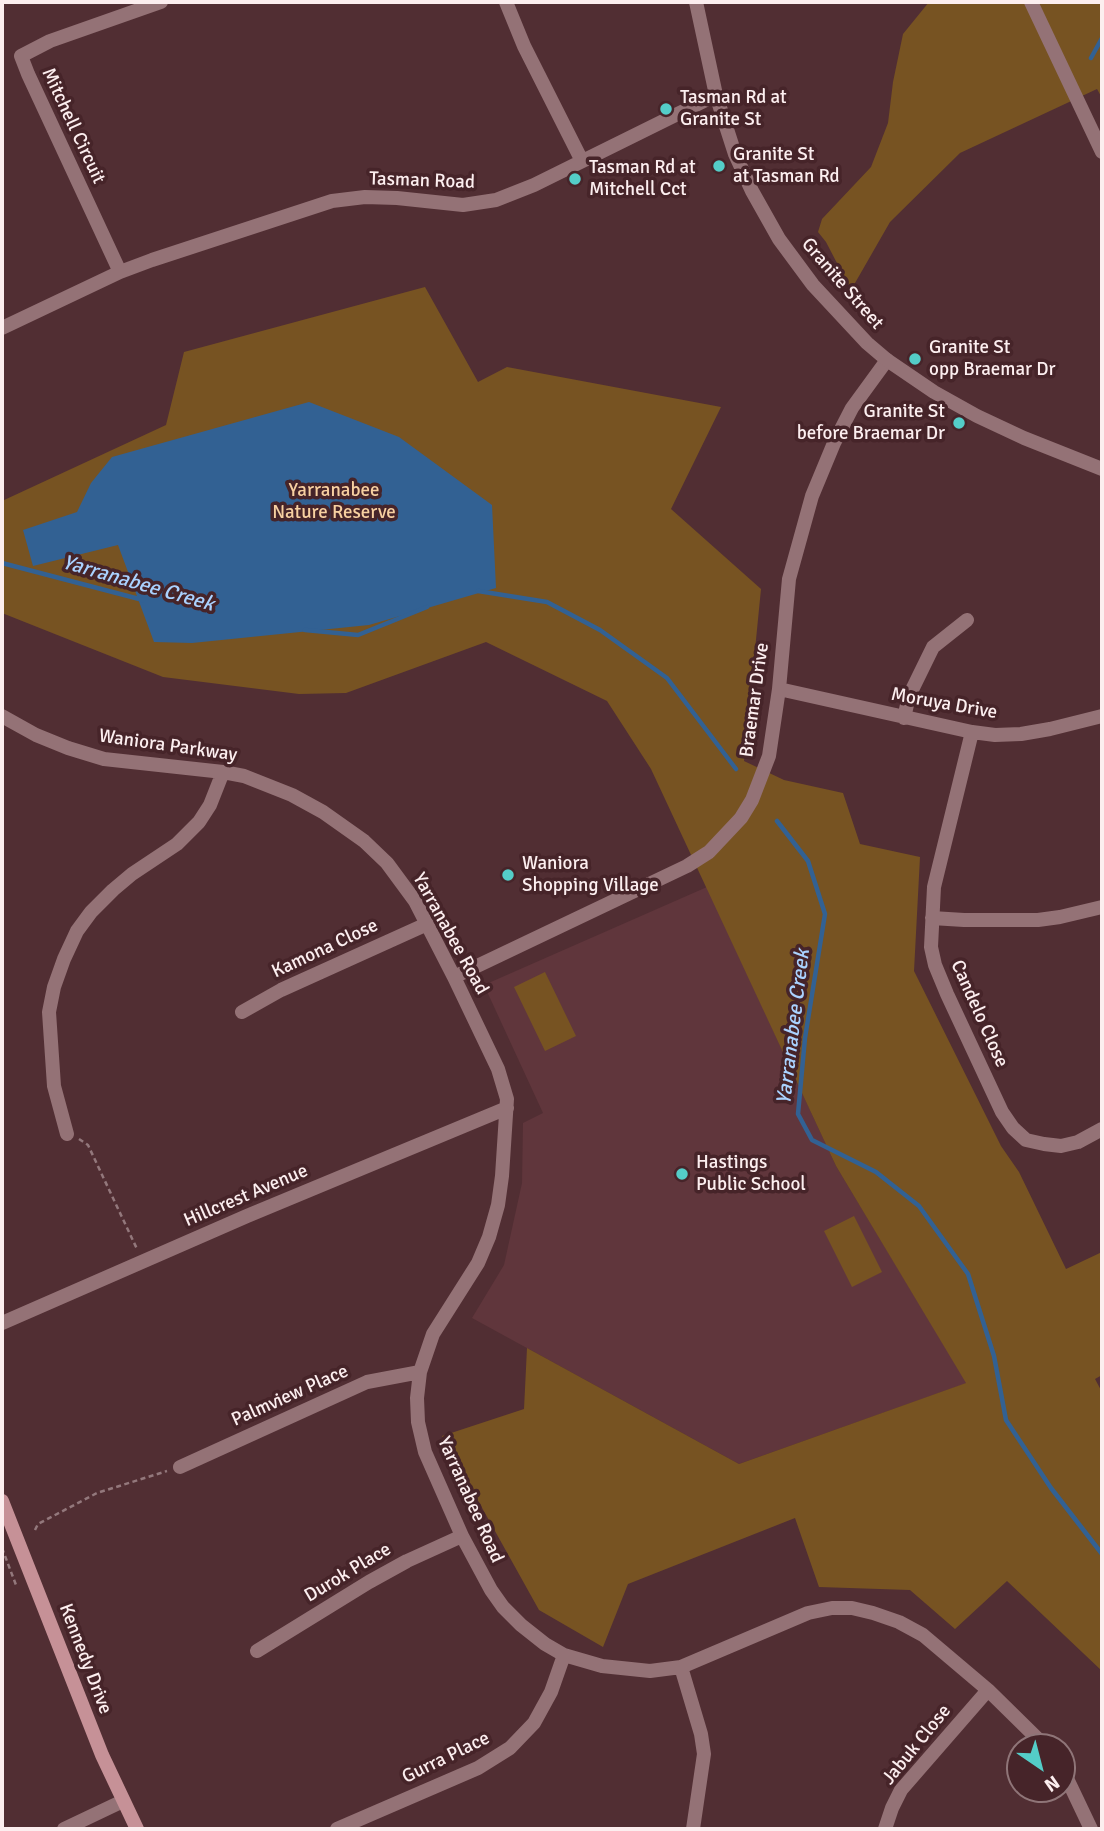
<!DOCTYPE html>
<style>
body{margin:0}
#map{position:relative;width:1104px;height:1831px;overflow:hidden;background:#512e33;font-family:Signika,sans-serif}
canvas{display:block}
.frame{position:absolute;inset:0;border:4px solid #fceeef;pointer-events:none}
.north{position:absolute;left:1006px;top:1733px;width:70px;height:70px;box-sizing:border-box;background:#462429;border:2px solid #8f7578;border-radius:50%;rotate:145deg;font-size:19px;font-weight:700;line-height:28px;text-align:center;color:#fceeef}
.north::after{content:'';display:block;margin:auto;width:24px;height:32px;background:#54cdc8;clip-path:polygon(50% 0,100% 100%,50% 72%,0 100%)}
</style>
<div id="map">
<canvas width="1104" height="1831"></canvas>
<div class="frame"></div>
<div class="north">N</div>
</div>
<script>
const g = document.querySelector('canvas').getContext('2d');
g.lineJoin = 'round';
function fill(path, color) { g.fillStyle = color; g.fill(path, 'evenodd'); }
const shape = rows => new Path2D(rows.map(r => 'M' + r).join(''));
function strokePath(path, color, width, dash) { g.strokeStyle = color; g.lineWidth = width; g.lineCap = dash ? 'butt' : 'round'; g.setLineDash(dash || []); g.stroke(path); }
function label(font, color, halo, rows, align = 'center') {
  g.font = font + ' Signika,sans-serif'; g.lineWidth = 7; g.setLineDash([]); g.textBaseline = 'middle'; g.strokeStyle = halo; g.fillStyle = color; for (const [text, x, y, turn = 0] of rows) {
    g.save(); g.translate(x, y); g.rotate((+turn || 0) * Math.PI / 180); g.textAlign = isNaN(turn) ? turn : align; if (halo) g.strokeText(text, 0, 0); g.fillText(text, 0, 0); g.restore();
  }
}
const built = shape([
 [707,887,836,1166,967,1383,739,1464,472,1318,504,1265,522,1183,523,1123,543,1113,484,985]
]);
const green = shape([
 [929,2,1102,2,1102,98,1097,89,960,153,890,222,851,290,826,242,818,232,822,219,871,167,888,123,893,82,903,34],
 [425,287,478,382,507,367,721,407,671,509,761,589,744,761,784,780,843,793,860,844,920,857,914,971,1001,1146,1019,1172,1066,1269,1102,1252,1102,1375,1095,1379,1102,1392,1102,1671,1007,1581,955,1629,910,1590,819,1587,795,1518,628,1584,603,1647,539,1610,442,1436,524,1409,527,1348,739,1464,966,1383,836,1166,651,769,607,701,486,642,346,693,299,694,163,677,2,613,2,501,166,425,184,352],
 [545,972,576,1036,545,1051,514,987],
 [854,1216,882,1272,852,1287,824,1231]
]);
const water = shape([
 [309,402,399,437,492,505,496,588,369,625,192,643,154,642,118,545,33,566,23,530,77,512,91,483,112,457]
]);
const stream = shape([
 [1091,58,1102,38],
 [2,563,143,600],
 [478,591,547,602,600,630,667,678,736,769],
 [305,630,358,635,427,607],
 [777,821,808,861,825,914,805,1038,798,1114,812,1140,876,1172,919,1206,968,1274,994,1356,1006,1420,1051,1488,1102,1554]
]);
const path = shape([
 [79,1139,88,1145,137,1249],
 [35,1530,38,1524,97,1493,167,1471],
 [2,1548,16,1585]
]);
const minor = shape([
 [506,2,524,46,582,161],
 [1031,2,1102,152],
 [120,272,28,74,21,56,50,41,161,2],
 [2,328,120,272,152,260,332,201,365,197,397,198,463,205,496,200,534,185,716,95],
 [779,689,972,732,995,735,1021,734,1050,729,1102,716],
 [2,716,36,735,68,748,104,759,223,772,244,776,292,795,323,812,364,841,387,863,415,901,454,977,498,1069,507,1099,502,1176,498,1205,489,1237,478,1263,433,1334,420,1372,417,1398,418,1422,425,1452,462,1536,491,1590,503,1607,521,1625,545,1644,564,1655,602,1666,650,1671,681,1667,808,1613,832,1608,852,1608,873,1613,899,1622,923,1635,988,1690,1046,1747],
 [904,718,909,696,933,647,967,620],
 [972,732,934,887,931,947,935,965,947,994,1002,1112,1013,1128,1026,1140,1044,1144,1061,1146,1078,1142,1102,1129],
 [932,918,964,920,1038,920,1060,917,1102,907],
 [454,977,687,866,709,852,741,818,752,800,769,756,779,689,789,579,812,496,834,443,852,408,887,360],
 [242,1012,281,990,427,924],
 [67,1134,54,1086,49,1012,54,987,64,959,77,931,91,912,113,890,132,874,177,844,199,822,210,805,223,772],
 [2,1323,247,1216,507,1108],
 [180,1467,367,1382,420,1372],
 [257,1651,369,1582,407,1561,462,1536],
 [681,1667,701,1734,704,1754,693,1829],
 [1062,1768,1091,1829],
 [64,1829,123,1801],
 [337,1829,478,1768,510,1748,534,1723,551,1692,564,1655],
 [885,1829,892,1808,901,1790,988,1690]
]);
const tertiary = shape([
 [696,2,716,95,735,154,752,191,779,239,813,285,867,343,887,360,934,392,977,416,1024,438,1102,469]
]);
const secondary = shape([
 [2,1501,102,1755,137,1829]
]);
const markers = [
 [666,109,7,"#54cdc8"],
 [719,166,7,"#54cdc8"],
 [575,179,7,"#54cdc8"],
 [915,359,7,"#54cdc8"],
 [959,423,7,"#54cdc8"],
 [508,875,7,"#54cdc8"],
 [682,1174,7,"#54cdc8"]
];
const poiNames = [
 ["Tasman Rd at",680,98],
 ["Granite St",680,120],
 ["Granite St",733,155],
 ["at Tasman Rd",733,177],
 ["Tasman Rd at",589,168],
 ["Mitchell Cct",589,190],
 ["Granite St",929,348],
 ["opp Braemar Dr",929,370],
 ["Granite St",945,412,"right"],
 ["before Braemar Dr",945,434,"right"],
 ["Waniora",522,864],
 ["Shopping Village",522,886],
 ["Hastings",696,1163],
 ["Public School",696,1185]
];
const streetNames = [
 ["Mitchell Circuit",73,126,65],
 ["Tasman Road",422,181,2],
 ["Granite Street",842,284,49],
 ["Braemar Drive",755,700,-82],
 ["Moruya Drive",944,704,10],
 ["Waniora Parkway",168,746,8],
 ["Yarranabee Road",450,934,61],
 ["Kamona Close",325,949,-25],
 ["Candelo Close",979,1014,66],
 ["Hillcrest Avenue",246,1196,-23],
 ["Palmview Place",290,1396,-24],
 ["Yarranabee Road",470,1500,66],
 ["Durok Place",348,1573,-31],
 ["Kennedy Drive",85,1659,69],
 ["Jabuk Close",917,1745,-51],
 ["Gurra Place",446,1758,-26]
];
const parkNames = [
 ["Yarranabee",334,491],
 ["Nature Reserve",334,513]
];
const waterNames = [
 ["Yarranabee Creek",138,584,16],
 ["Yarranabee Creek",794,1027,-83]
];
fill(built, '#60363c');
fill(green, '#775322');
fill(water, '#326193');
strokePath(stream, '#326193', 4.5);
strokePath(path, '#93787c', 2.5, [5, 3.5]);
strokePath(minor, '#947276', 14);
strokePath(tertiary, '#947276', 14);
strokePath(secondary, '#c69197', 14);
for (const [x, y, r, color] of markers) { const dot = new Path2D(); dot.arc(x, y, r, 0, 2 * Math.PI); g.fillStyle = color; g.fill(dot); strokePath(dot, '#462429', 2.5); }
label('19px', '#fceeef', '#462429', poiNames, 'left');
label('19px', '#fceeef', '#462429', streetNames);
label('19px', '#f7d0a1', '#462429', parkNames);
label('italic 21px', '#aad2ff', '#462429', waterNames);
</script>
